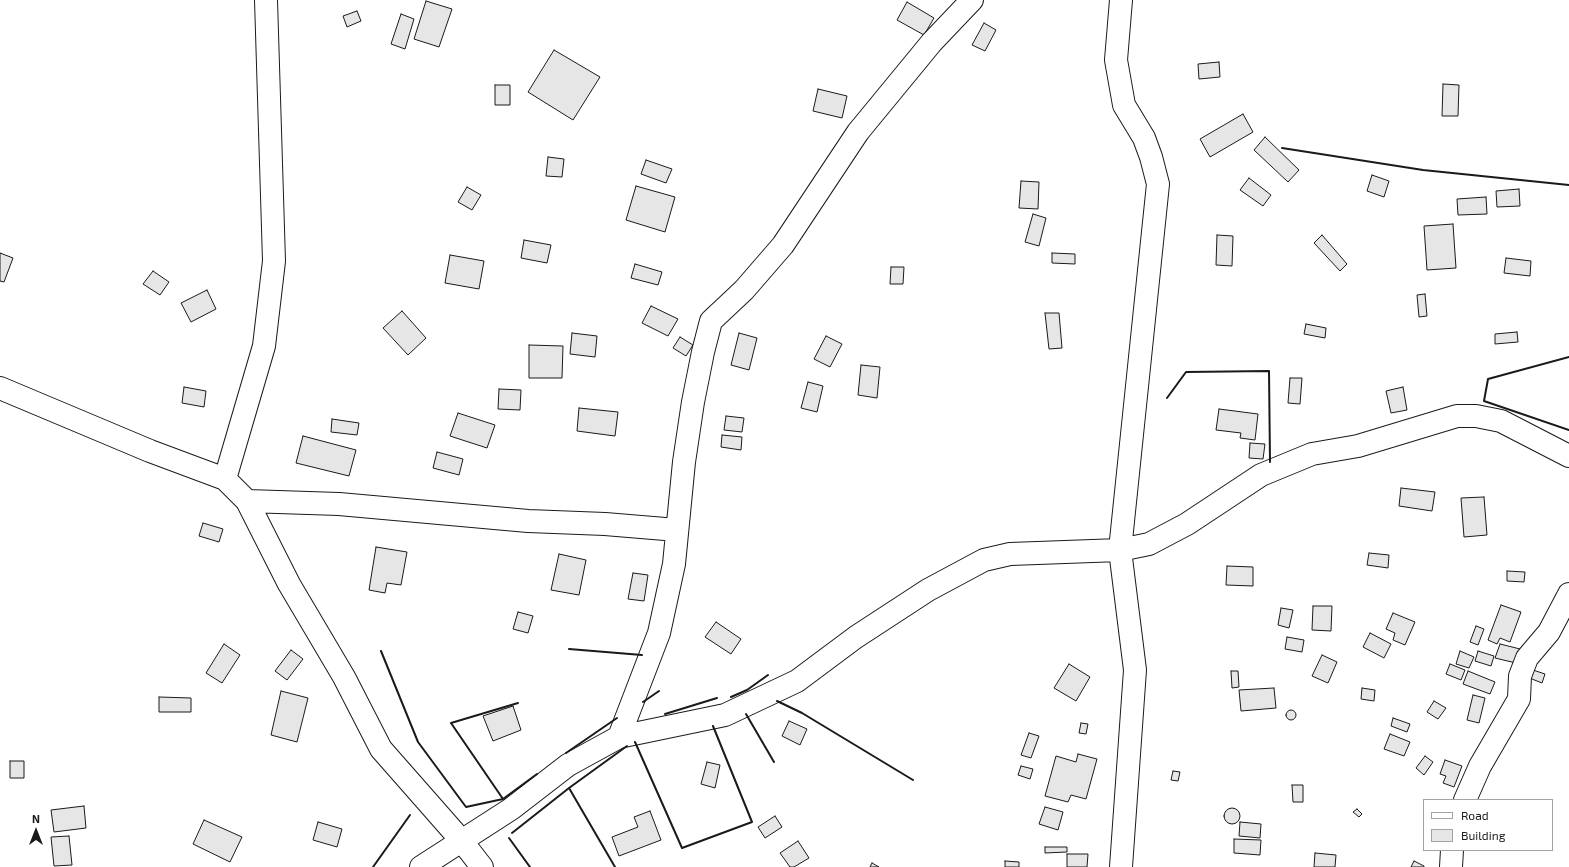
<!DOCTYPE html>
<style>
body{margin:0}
#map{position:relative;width:1569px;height:867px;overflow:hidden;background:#fff;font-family:"Exo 2",sans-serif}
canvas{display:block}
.legend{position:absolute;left:1423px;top:799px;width:130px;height:52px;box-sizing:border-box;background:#fff;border:1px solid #a3a3a3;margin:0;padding:5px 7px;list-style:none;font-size:12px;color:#1a1a1a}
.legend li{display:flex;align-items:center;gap:8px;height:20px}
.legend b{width:20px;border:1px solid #a3a3a3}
.north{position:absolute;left:16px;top:811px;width:40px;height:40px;-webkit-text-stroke:3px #fff;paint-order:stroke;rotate:0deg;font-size:11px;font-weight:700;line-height:16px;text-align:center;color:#1a1a1a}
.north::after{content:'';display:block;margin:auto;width:14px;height:18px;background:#1a1a1a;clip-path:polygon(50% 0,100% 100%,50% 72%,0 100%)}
</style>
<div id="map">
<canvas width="1569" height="867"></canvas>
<ul class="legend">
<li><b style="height:5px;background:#fff"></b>Road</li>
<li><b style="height:11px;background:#e6e6e6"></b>Building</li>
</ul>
<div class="north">N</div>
</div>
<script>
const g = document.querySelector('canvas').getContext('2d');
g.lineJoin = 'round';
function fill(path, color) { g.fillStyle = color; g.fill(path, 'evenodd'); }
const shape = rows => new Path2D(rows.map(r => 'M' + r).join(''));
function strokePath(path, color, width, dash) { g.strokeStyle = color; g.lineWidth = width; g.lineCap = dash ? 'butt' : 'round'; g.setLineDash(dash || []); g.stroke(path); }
const building = shape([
 [426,1,452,9,439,47,414,39,426,1],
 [907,2,934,18,924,35,897,20,907,2],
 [357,11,361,21,347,27,343,16,357,11],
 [401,14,414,19,405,49,391,44,401,14],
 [984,23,996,30,985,51,972,45,984,23],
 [554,50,600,77,573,120,528,92,554,50],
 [1219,62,1220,77,1199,79,1198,64,1219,62],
 [1443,84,1459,85,1458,116,1442,116,1443,84],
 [495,85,510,85,510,105,495,105,495,85],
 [818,89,847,96,842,118,813,111,818,89],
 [1243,114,1253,132,1210,157,1200,139,1243,114],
 [1265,137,1299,170,1288,182,1254,150,1265,137],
 [548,157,564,159,562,177,546,176,548,157],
 [646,160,672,169,666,183,641,174,646,160],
 [1372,175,1389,181,1384,197,1367,191,1372,175],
 [1249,178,1271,195,1263,206,1240,190,1249,178],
 [1021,181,1039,182,1038,209,1019,208,1021,181],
 [636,186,675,197,665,232,626,220,636,186],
 [467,187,481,195,472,210,458,202,467,187],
 [1519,189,1520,206,1497,207,1496,191,1519,189],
 [1486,197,1487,214,1458,215,1457,199,1486,197],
 [1033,214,1046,218,1039,246,1025,242,1033,214],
 [1453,224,1456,268,1427,270,1424,226,1453,224],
 [1217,235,1233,236,1232,266,1216,265,1217,235],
 [1322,235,1347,264,1340,271,1314,243,1322,235],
 [524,240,551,245,547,263,521,258,524,240],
 [0,253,13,258,4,282,0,281,0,253],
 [1052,253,1075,254,1075,264,1052,263,1052,253],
 [450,255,484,261,479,289,445,283,450,255],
 [1506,258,1531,261,1530,276,1504,273,1506,258],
 [635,264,662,272,658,285,631,278,635,264],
 [891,267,904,267,903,284,890,284,891,267],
 [153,271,169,282,160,295,143,284,153,271],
 [207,290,216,309,191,322,181,303,207,290],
 [1425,294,1427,316,1419,317,1417,295,1425,294],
 [651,306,678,319,668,336,642,323,651,306],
 [402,311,426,338,408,355,383,328,402,311],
 [1045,313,1059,313,1062,348,1049,349,1045,313],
 [1306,324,1326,328,1325,338,1304,334,1306,324],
 [1517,332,1518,342,1495,344,1495,334,1517,332],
 [572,333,597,336,595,357,570,354,572,333],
 [739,333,757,338,749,370,731,365,739,333],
 [826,336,842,344,830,367,814,359,826,336],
 [680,337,693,345,686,356,673,348,680,337],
 [529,345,563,346,562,378,529,378,529,345],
 [861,365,880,367,877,398,858,395,861,365],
 [1290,378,1302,378,1300,404,1288,403,1290,378],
 [808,382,823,386,817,412,801,408,808,382],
 [184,387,206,391,204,407,182,403,184,387],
 [1403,387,1407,410,1391,413,1386,391,1403,387],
 [499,389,521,390,520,410,498,409,499,389],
 [579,408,618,412,615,436,577,431,579,408],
 [1219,409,1258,414,1255,440,1240,438,1241,433,1216,430,1219,409],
 [458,413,495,425,487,448,450,436,458,413],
 [726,416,744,418,742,432,724,430,726,416],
 [332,419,359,423,357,435,331,432,332,419],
 [722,435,742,437,741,450,721,447,722,435],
 [303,436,356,450,349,476,296,463,303,436],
 [1250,443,1265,444,1263,459,1249,458,1250,443],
 [437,452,463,459,459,475,433,468,437,452],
 [1401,488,1435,492,1432,511,1399,506,1401,488],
 [1484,497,1487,535,1464,537,1461,498,1484,497],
 [203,523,223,529,219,542,199,536,203,523],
 [376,547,407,552,401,585,387,583,385,593,369,590,376,547],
 [1369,553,1389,555,1388,568,1367,565,1369,553],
 [559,554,586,560,579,595,551,590,559,554],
 [1227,566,1253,567,1253,586,1226,585,1227,566],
 [1507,571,1525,572,1524,582,1507,581,1507,571],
 [633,573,648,575,644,601,628,599,633,573],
 [1501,605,1521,612,1510,642,1500,638,1497,644,1488,640,1501,605],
 [1313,606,1332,606,1331,631,1312,630,1313,606],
 [1281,608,1293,610,1289,628,1278,625,1281,608],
 [518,612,533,616,528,633,513,629,518,612],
 [1393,613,1415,622,1405,645,1393,640,1395,633,1386,629,1393,613],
 [716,622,741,639,731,654,705,637,716,622],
 [1476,626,1484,629,1478,645,1470,642,1476,626],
 [1370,633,1391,644,1384,658,1363,647,1370,633],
 [1287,637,1304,640,1302,652,1285,649,1287,637],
 [224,644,240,655,222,683,206,673,224,644],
 [1500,644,1520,649,1516,663,1495,658,1500,644],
 [291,650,303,659,287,680,275,671,291,650],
 [1460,651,1474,657,1469,668,1456,664,1460,651],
 [1478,651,1494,656,1491,666,1475,661,1478,651],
 [1322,655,1337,662,1328,683,1312,676,1322,655],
 [1069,664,1090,677,1076,701,1054,688,1069,664],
 [1450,664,1465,670,1461,680,1446,674,1450,664],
 [1530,669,1545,674,1542,683,1527,677,1530,669],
 [1231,671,1238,671,1239,687,1232,688,1231,671],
 [1468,671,1495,682,1490,694,1463,684,1468,671],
 [1274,688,1276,708,1241,711,1239,690,1274,688],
 [1362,688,1375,690,1374,701,1361,699,1362,688],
 [281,691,308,698,297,742,271,735,281,691],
 [1473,695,1485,698,1479,723,1467,720,1473,695],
 [159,697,191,698,191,712,159,712,159,697],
 [1434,701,1446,708,1438,719,1427,712,1434,701],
 [513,706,521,730,493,741,483,716,513,706],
 '1286 715a5 5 0 1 1 10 0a5 5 0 1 1-10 0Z',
 [1393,718,1410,724,1407,732,1391,726,1393,718],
 [789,721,807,729,800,745,782,736,789,721],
 [1081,723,1088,724,1086,734,1079,733,1081,723],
 [1029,733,1039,736,1031,758,1021,755,1029,733],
 [1390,734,1410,742,1404,756,1384,749,1390,734],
 [1078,754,1097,759,1086,799,1071,795,1068,802,1045,796,1056,756,1076,762,1078,754],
 [1425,756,1433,762,1424,775,1416,768,1425,756],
 [1445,760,1462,766,1454,787,1443,783,1446,776,1440,774,1445,760],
 [10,761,24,761,24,778,10,778,10,761],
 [707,762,720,765,715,788,701,784,707,762],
 [1021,766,1033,769,1030,779,1018,775,1021,766],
 [1173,771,1180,772,1178,781,1171,780,1173,771],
 [1292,785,1303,785,1303,802,1293,802,1292,785],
 [84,806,86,828,54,832,51,810,84,806],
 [1045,807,1063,812,1058,830,1039,824,1045,807],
 '1224 816a8 8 0 1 1 16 0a8 8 0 1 1-16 0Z',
 [1357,809,1362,814,1359,817,1353,812,1357,809],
 [650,811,661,840,619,856,612,837,638,827,634,817,650,811],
 [775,816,782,827,765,838,758,827,775,816],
 [204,820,242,837,230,862,193,844,204,820],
 [318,822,342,829,337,847,313,840,318,822],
 [1240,822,1261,824,1260,838,1239,836,1240,822],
 [69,836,72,865,54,866,51,837,69,836],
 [1234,839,1261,840,1260,855,1234,853,1234,839],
 [798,841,809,858,794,867,790,867,780,853,798,841],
 [1045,847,1067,847,1067,852,1045,853,1045,847],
 [1315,853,1336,855,1335,867,1314,867,1315,853],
 [1067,854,1088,854,1087,867,1067,867,1067,854],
 [1005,861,1019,862,1019,867,1005,867,1005,861],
 [1414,861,1424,866,1424,867,1411,867,1414,861],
 [872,863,879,867,870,867,872,863]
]);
const minor = shape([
 [0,388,150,451,225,479,247,501,289,584,344,677,381,749,461,840,482,867],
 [225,479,264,346,274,261,266,0],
 [247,501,339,504,528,521,605,524,677,530],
 [619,737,659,633,674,564,684,462,693,402,703,352,711,321,744,290,783,245,858,132,932,42,972,0],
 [1465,800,1480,766,1519,699,1520,676,1527,658,1549,632,1569,594],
 [421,867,511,809,568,765,619,737,725,715,797,681,856,637,928,590,984,560,1010,554,1120,550,1149,544,1187,524,1261,475,1312,454,1358,446,1457,416,1476,416,1501,421,1569,456],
 [1121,867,1135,670,1120,550,1158,184,1151,157,1144,138,1124,105,1116,60,1121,0],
 [1451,867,1452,850]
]);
const wall = shape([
 [1282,148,1423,170,1569,185],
 [1569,357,1488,379,1484,401,1569,430],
 [1167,398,1186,372,1269,371,1270,462],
 [569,649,642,655],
 [381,651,418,742,466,807,503,799,537,774],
 [731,697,747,690,768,675],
 [777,701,802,713,913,780],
 [643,702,659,691],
 [665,714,717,698],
 [746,714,774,762],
 [635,742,682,848,752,822,713,726],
 [566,753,617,718],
 [569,788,615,867],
 [503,799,451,723,518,703],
 [512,833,569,788,627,746],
 [509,838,530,867],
 [373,867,410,815]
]);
fill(building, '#e6e6e6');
strokePath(building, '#1a1a1a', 1);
strokePath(minor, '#1a1a1a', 24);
strokePath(minor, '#fff', 22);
strokePath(wall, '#1a1a1a', 2);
</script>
